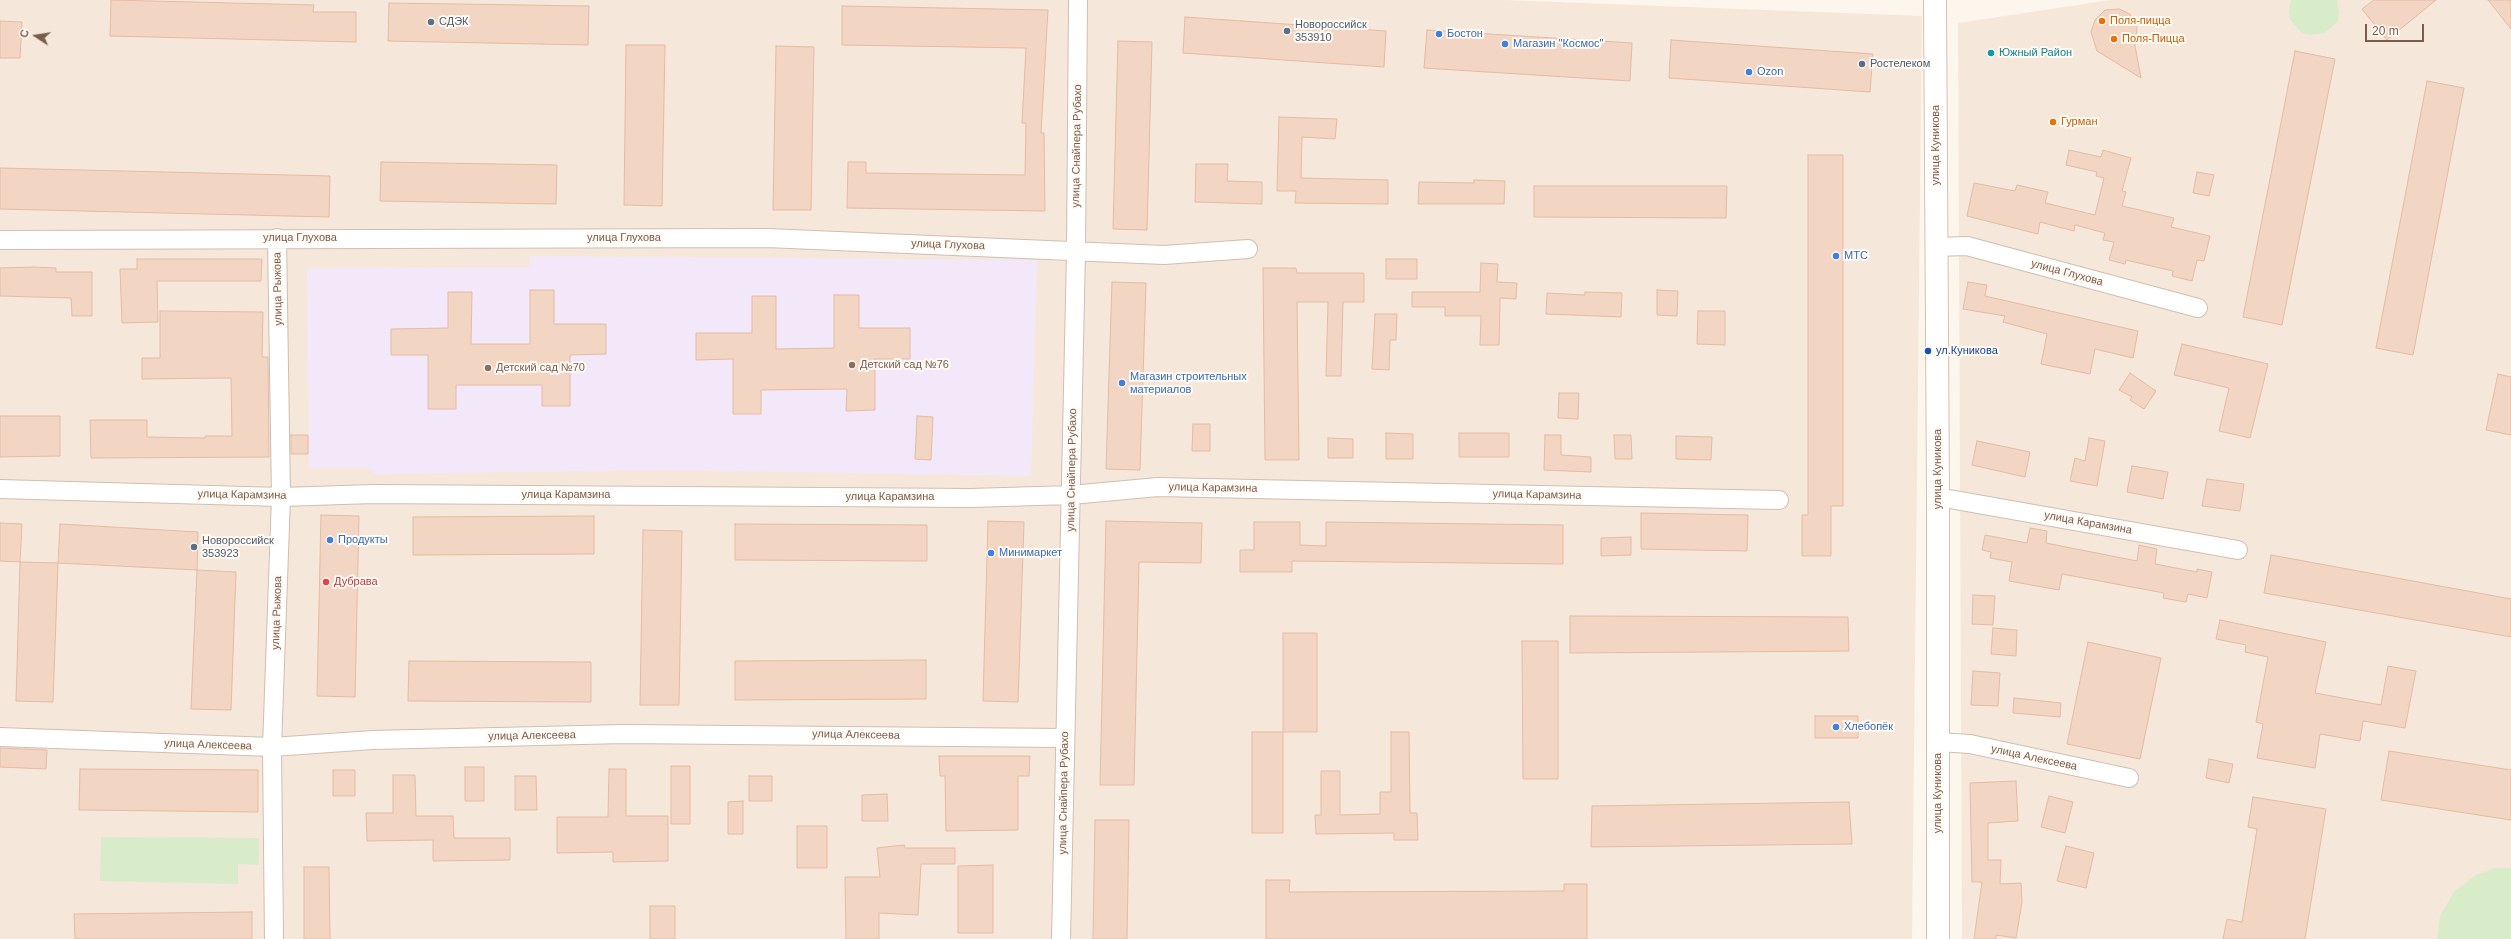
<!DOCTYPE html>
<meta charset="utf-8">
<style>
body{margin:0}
#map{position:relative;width:2511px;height:939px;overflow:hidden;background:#fdf6ec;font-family:Helvetica,sans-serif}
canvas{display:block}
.north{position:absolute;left:16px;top:16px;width:40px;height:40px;-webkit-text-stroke:3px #fffaf3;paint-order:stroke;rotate:282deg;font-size:11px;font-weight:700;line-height:16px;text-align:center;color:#7a5c4d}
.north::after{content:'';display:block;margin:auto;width:14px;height:18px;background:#7a5c4d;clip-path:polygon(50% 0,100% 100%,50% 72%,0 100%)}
.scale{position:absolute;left:2365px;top:24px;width:59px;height:18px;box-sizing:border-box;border:2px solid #7a5c4d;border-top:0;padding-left:5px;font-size:12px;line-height:14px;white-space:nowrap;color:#7a5c4d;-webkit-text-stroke:3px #fffaf3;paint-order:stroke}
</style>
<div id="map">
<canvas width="2511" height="939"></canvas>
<div class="north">С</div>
<div class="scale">20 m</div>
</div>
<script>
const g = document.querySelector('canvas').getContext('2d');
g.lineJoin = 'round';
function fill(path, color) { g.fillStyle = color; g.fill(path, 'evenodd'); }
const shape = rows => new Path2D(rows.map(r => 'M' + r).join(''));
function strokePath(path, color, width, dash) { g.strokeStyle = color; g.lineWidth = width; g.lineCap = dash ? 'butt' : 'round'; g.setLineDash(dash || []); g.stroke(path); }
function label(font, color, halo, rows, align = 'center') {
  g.font = font + ' Helvetica,sans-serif'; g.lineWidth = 4; g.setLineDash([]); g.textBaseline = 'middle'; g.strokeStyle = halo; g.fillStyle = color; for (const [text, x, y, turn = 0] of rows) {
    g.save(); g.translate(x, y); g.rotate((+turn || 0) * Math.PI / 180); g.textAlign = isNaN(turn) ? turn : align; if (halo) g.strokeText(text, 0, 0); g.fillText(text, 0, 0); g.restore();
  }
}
const residential = shape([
 [0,0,1504,0,1922,16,1912,939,0,939],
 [2111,0,2511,0,2511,939,1962,939,1958,23]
]);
const education = shape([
 [530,256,1037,260,1031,476,667,470,376,474,366,468,309,468,307,268,530,267]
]);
const green = shape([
 [2291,0,2337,0,2339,13,2337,22,2325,33,2309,35,2301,32,2290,19,2289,11],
 [101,837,259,838,259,865,238,864,238,884,100,881],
 [2495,868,2511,868,2511,939,2437,939,2440,916,2454,892,2476,875]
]);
const building = shape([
 [111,0,314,5,313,12,356,12,356,42,110,36,111,0],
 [2374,0,2436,0,2387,40,2362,9,2374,0],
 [2488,0,2511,0,2511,29,2488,0],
 [389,3,589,6,588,45,388,41,389,3],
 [842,6,1048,10,1041,133,1044,133,1045,211,847,208,848,162,866,162,866,173,1025,175,1026,123,1022,123,1026,48,842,45,842,6],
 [2119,9,2130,14,2137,28,2135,46,2141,78,2097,51,2091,32,2095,20,2105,10,2119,9],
 [1185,17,1386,31,1384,67,1183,53,1185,17],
 [0,21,22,22,20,58,0,58,0,21],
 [1427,30,1632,43,1630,81,1424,68,1427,30],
 [1671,40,1873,54,1870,92,1669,78,1671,40],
 [1118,41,1152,42,1147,230,1113,229,1118,41],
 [626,45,665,45,662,206,624,205,626,45],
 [776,46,814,47,811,210,773,210,776,46],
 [2295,51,2335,59,2282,325,2243,317,2295,51],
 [2427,81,2464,88,2413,355,2376,348,2427,81],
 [1279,117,1337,119,1335,139,1302,137,1301,178,1388,180,1388,204,1295,203,1296,191,1277,191,1279,117],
 [2069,150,2101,157,2103,150,2131,158,2122,191,2126,192,2122,206,2174,218,2171,227,2210,236,2204,261,2197,260,2192,281,2172,276,2173,271,2126,260,2125,264,2109,260,2114,242,2103,240,2105,233,2075,225,2074,231,2040,222,2038,234,1967,216,1974,183,2015,191,2017,185,2048,192,2045,203,2095,215,2104,178,2096,176,2097,172,2066,165,2069,150],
 [1808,155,1843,155,1843,506,1831,506,1831,556,1802,556,1802,515,1808,515,1808,155],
 [381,162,557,165,556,204,380,201,381,162],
 [1196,164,1228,164,1227,181,1262,182,1262,204,1195,202,1196,164],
 [0,168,330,176,329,217,0,209,0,168],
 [2197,172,2214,175,2209,196,2193,193,2197,172],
 [1474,180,1505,181,1504,204,1418,204,1419,182,1474,183,1474,180],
 [1534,186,1727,186,1726,218,1534,217,1534,186],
 [137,259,262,259,261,281,157,281,158,322,122,323,120,269,137,269,137,259],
 [1386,259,1417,259,1417,279,1386,279,1386,259],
 [1481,263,1498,264,1497,282,1517,283,1516,299,1500,298,1499,345,1480,345,1481,316,1445,316,1445,307,1412,307,1412,292,1480,292,1481,263],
 [33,267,56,268,56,272,92,272,92,316,72,316,71,298,0,296,0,268,33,267],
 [1263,268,1296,268,1297,273,1364,273,1364,302,1343,302,1341,376,1326,376,1328,302,1297,302,1299,460,1265,460,1263,268],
 [1112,282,1146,283,1140,470,1106,469,1112,282],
 [1968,282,1987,285,1985,296,2138,331,2133,358,2095,349,2090,374,2041,364,2047,334,2003,322,2005,316,1963,309,1968,282],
 [530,290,554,290,554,324,606,324,606,354,570,355,570,406,542,406,542,385,456,385,456,409,428,409,428,355,391,355,391,329,448,328,448,292,472,292,471,344,530,344,530,290],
 [1657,290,1678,291,1677,316,1657,315,1657,290],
 [1585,292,1622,293,1621,317,1546,314,1547,293,1585,295,1585,292],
 [834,295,859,295,859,328,910,328,910,359,875,359,875,410,846,411,847,389,761,390,761,414,733,414,733,359,696,360,696,333,752,333,752,296,776,296,776,349,834,348,834,295],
 [160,311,263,312,262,357,268,357,269,457,91,458,90,420,147,420,147,437,205,438,205,436,232,436,231,378,142,379,142,358,160,358,160,311],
 [1698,311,1725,311,1725,345,1697,344,1698,311],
 [1375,314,1397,314,1396,340,1390,340,1389,370,1372,369,1375,314],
 [2182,344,2268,364,2250,438,2219,431,2229,388,2174,375,2182,344],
 [2130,373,2156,391,2144,409,2130,400,2132,397,2119,390,2130,373],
 [2498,374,2511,377,2511,435,2486,430,2498,374],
 [1559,393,1579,393,1578,419,1558,418,1559,393],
 [0,416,60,416,60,456,0,457,0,416],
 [917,416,933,417,931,460,915,459,917,416],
 [1193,424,1210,424,1210,451,1192,451,1193,424],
 [1386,433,1413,434,1413,459,1386,459,1386,433],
 [1459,433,1509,433,1509,457,1459,457,1459,433],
 [291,435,308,435,308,454,291,454,291,435],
 [1545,435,1561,435,1561,455,1591,457,1591,472,1544,470,1545,435],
 [1614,435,1631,435,1632,459,1615,459,1614,435],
 [1676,436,1712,437,1711,460,1676,459,1676,436],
 [1328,438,1353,439,1353,458,1328,458,1328,438],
 [2089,438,2105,441,2097,486,2070,481,2075,458,2085,461,2089,438],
 [1977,441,2030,452,2025,477,1972,465,1977,441],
 [2132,466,2168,472,2163,499,2127,492,2132,466],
 [2207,479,2244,484,2240,511,2202,506,2207,479],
 [1641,513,1748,515,1747,551,1641,549,1641,513],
 [321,515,359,516,355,697,317,696,321,515],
 [594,516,594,554,413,555,413,517,594,516],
 [988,521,1024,522,1018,702,983,701,988,521],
 [1106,521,1202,523,1201,563,1139,562,1134,785,1100,785,1106,521],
 [1254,522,1300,522,1300,545,1326,546,1326,522,1563,525,1563,564,1292,561,1292,572,1240,572,1240,550,1254,550,1254,522],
 [0,523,22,524,20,562,0,561,0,523],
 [60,524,198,532,197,570,58,563,60,524],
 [735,524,927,525,927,561,735,560,735,524],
 [2030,528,2047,531,2046,543,2137,561,2139,545,2157,549,2155,564,2197,572,2197,569,2212,572,2207,598,2188,594,2186,602,2163,598,2164,593,2062,574,2059,590,2009,581,2012,562,1990,558,1991,552,1982,550,1985,535,2027,543,2030,528],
 [643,530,682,531,679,705,640,705,643,530],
 [1631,537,1631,555,1601,556,1601,538,1631,537],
 [2271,555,2511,599,2511,637,2264,593,2271,555],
 [20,562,58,563,53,702,16,701,20,562],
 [197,570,236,572,231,710,191,709,197,570],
 [1973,595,1995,596,1993,625,1972,624,1973,595],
 [1570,616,1848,617,1849,651,1570,653,1570,616],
 [2220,620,2326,642,2315,693,2381,705,2388,666,2416,671,2405,728,2363,721,2360,741,2320,734,2315,768,2257,758,2263,724,2256,722,2268,657,2245,652,2246,645,2216,639,2220,620],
 [1993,628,2017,630,2016,656,1991,654,1993,628],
 [1283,633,1317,633,1317,732,1283,732,1283,633],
 [1522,641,1558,641,1558,779,1523,779,1522,641],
 [2088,642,2161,658,2140,759,2067,744,2088,642],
 [926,660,926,699,735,700,735,661,926,660],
 [409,661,591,662,591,702,408,701,409,661],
 [1973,671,2000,673,1998,706,1971,705,1973,671],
 [2014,698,2061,703,2060,717,2013,713,2014,698],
 [1815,716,1858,716,1858,738,1815,738,1815,716],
 [1252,732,1283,732,1283,833,1252,833,1252,732],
 [1391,732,1409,732,1410,813,1417,813,1418,840,1394,840,1394,833,1316,834,1315,815,1321,815,1321,771,1340,771,1340,815,1380,814,1380,792,1391,792,1391,732],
 [0,748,47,750,46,769,0,767,0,748],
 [2389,751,2511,770,2511,820,2381,800,2389,751],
 [939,756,1030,756,1029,776,1018,776,1018,830,946,831,945,776,940,776,939,756],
 [2209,759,2233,764,2229,783,2206,778,2209,759],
 [671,766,690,766,690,824,671,824,671,766],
 [465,767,484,767,484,801,465,801,465,767],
 [80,769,258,770,258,812,79,810,80,769],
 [609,769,626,769,626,816,668,816,668,861,613,862,613,852,557,853,557,817,608,817,609,769],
 [333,770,355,770,355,796,333,796,333,770],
 [393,775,415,775,416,816,453,816,454,838,510,838,510,860,433,861,433,840,367,841,366,813,393,813,393,775],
 [515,776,536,776,537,810,515,810,515,776],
 [749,776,772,776,772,801,749,801,749,776],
 [2016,781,2018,821,1988,823,1988,860,2001,860,2000,884,2021,883,2022,902,2016,938,1996,935,1996,939,1974,939,1982,882,1972,882,1970,783,2016,781],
 [887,794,888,821,862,821,862,795,887,794],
 [2049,796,2073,802,2065,833,2041,827,2049,796],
 [2253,797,2326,809,2305,939,2223,939,2227,919,2242,922,2257,829,2248,827,2253,797],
 [743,801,743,834,728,834,728,802,743,801],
 [1849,802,1852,844,1591,847,1592,806,1849,802],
 [1095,820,1129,820,1127,939,1093,939,1095,820],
 [797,826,827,826,827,868,797,868,797,826],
 [904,845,905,848,955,848,955,864,921,864,918,915,879,913,879,939,846,939,845,877,880,877,877,848,904,845],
 [2066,846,2094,853,2086,888,2057,881,2066,846],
 [993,865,993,933,958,933,958,866,993,865],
 [304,867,329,867,330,939,304,939,304,867],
 [1266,880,1290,880,1289,892,1564,891,1564,884,1587,884,1587,939,1266,939,1266,880],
 [650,906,675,906,675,939,650,939,650,906],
 [252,912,252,939,75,939,74,914,252,912]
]);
const street = shape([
 [0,240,767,238,1164,255,1248,249],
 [1936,247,1967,246,2198,308],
 [0,489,281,497,374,494,971,498,1071,495,1158,487,1779,500],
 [1938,497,2238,550],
 [0,737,272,747,373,740,623,734,1064,738],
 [1938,742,1970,744,2129,778],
 [274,939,272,747,281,497,277,238],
 [1061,939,1076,252,1078,0]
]);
const secondary = shape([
 [1935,0,1938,497,1938,939]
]);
const markers = [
 [2102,21,4,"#e8710a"],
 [431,22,4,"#5c6f8a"],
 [1287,31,4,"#5c6f8a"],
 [1439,34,4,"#3f7fe0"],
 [2114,39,4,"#e8710a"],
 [1505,44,4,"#3f7fe0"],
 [1991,53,4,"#0f9aa8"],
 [1862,64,4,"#5c6f8a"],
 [1749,72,4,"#3f7fe0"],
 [2053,122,4,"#e8710a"],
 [1836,256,4,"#3f7fe0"],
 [1928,351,4,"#1a4fb4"],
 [852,365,4,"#8d6e63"],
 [488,368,4,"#8d6e63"],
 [1122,383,4,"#3f7fe0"],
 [330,540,4,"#3f7fe0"],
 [194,547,4,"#5c6f8a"],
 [991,553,4,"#3f7fe0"],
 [326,582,4,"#e0444e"],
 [1836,727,4,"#3f7fe0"]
];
const foodNames = [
 ["Поля-пицца",2110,21],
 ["Поля-Пицца",2122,39],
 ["Гурман",2061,122]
];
const serviceNames = [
 ["СДЭК",439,22],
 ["Новороссийск",1295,25],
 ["353910",1295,38],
 ["Ростелеком",1870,64],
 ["Новороссийск",202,541],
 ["353923",202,554]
];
const shopNames = [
 ["Бостон",1447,34],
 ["Магазин \"Космос\"",1513,44],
 ["Ozon",1757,72],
 ["МТС",1844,256],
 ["Магазин строительных",1130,377],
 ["материалов",1130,390],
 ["Продукты",338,540],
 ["Минимаркет",999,553],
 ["Хлебопёк",1844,727]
];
const cultureNames = [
 ["Южный Район",1999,53]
];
const streetNames = [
 ["улица Куникова",1936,145,-90],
 ["улица Снайпера Рубахо",1077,146,-89],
 ["улица Глухова",300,238],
 ["улица Глухова",624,238],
 ["улица Глухова",948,245,2],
 ["улица Глухова",2067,273,15],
 ["улица Рыжова",278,289,-91],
 ["улица Куникова",1938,469,-90],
 ["улица Снайпера Рубахо",1072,470,-89],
 ["улица Карамзина",1213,488,1],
 ["улица Карамзина",242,495,1],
 ["улица Карамзина",566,495],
 ["улица Карамзина",1537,495,1],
 ["улица Карамзина",890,497],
 ["улица Карамзина",2088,523,10],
 ["улица Рыжова",277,613,-88],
 ["улица Алексеева",856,735,1],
 ["улица Алексеева",532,736,-1],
 ["улица Алексеева",208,745,2],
 ["улица Алексеева",2034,758,12],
 ["улица Снайпера Рубахо",1064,793,-89],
 ["улица Куникова",1938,793,-90]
];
const transitNames = [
 ["ул.Куникова",1936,351]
];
const educationNames = [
 ["Детский сад №76",860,365],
 ["Детский сад №70",496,368]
];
const healthNames = [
 ["Дубрава",334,582]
];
fill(residential, '#f5e8da');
fill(education, '#f3e8fa');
fill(green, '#d8ecc9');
fill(building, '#f3d5c3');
strokePath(building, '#e6bba3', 1);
strokePath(street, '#d1beb0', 20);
strokePath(secondary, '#d6c0b0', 24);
strokePath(street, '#fff', 18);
strokePath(secondary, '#fff', 22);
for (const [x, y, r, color] of markers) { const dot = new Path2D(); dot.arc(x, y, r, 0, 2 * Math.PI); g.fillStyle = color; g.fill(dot); strokePath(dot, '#fffaf3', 1.5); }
label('11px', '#c56008', '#fffaf3', foodNames, 'left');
label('11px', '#4e5e75', '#fffaf3', serviceNames, 'left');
label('11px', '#366cbe', '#fffaf3', shopNames, 'left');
label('11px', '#0d838f', '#fffaf3', cultureNames, 'left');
label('11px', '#7a5c4d', '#fffaf3', streetNames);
label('11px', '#164399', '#fffaf3', transitNames, 'left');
label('11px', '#785e54', '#fffaf3', educationNames, 'left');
label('11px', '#be3a42', '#fffaf3', healthNames, 'left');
</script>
